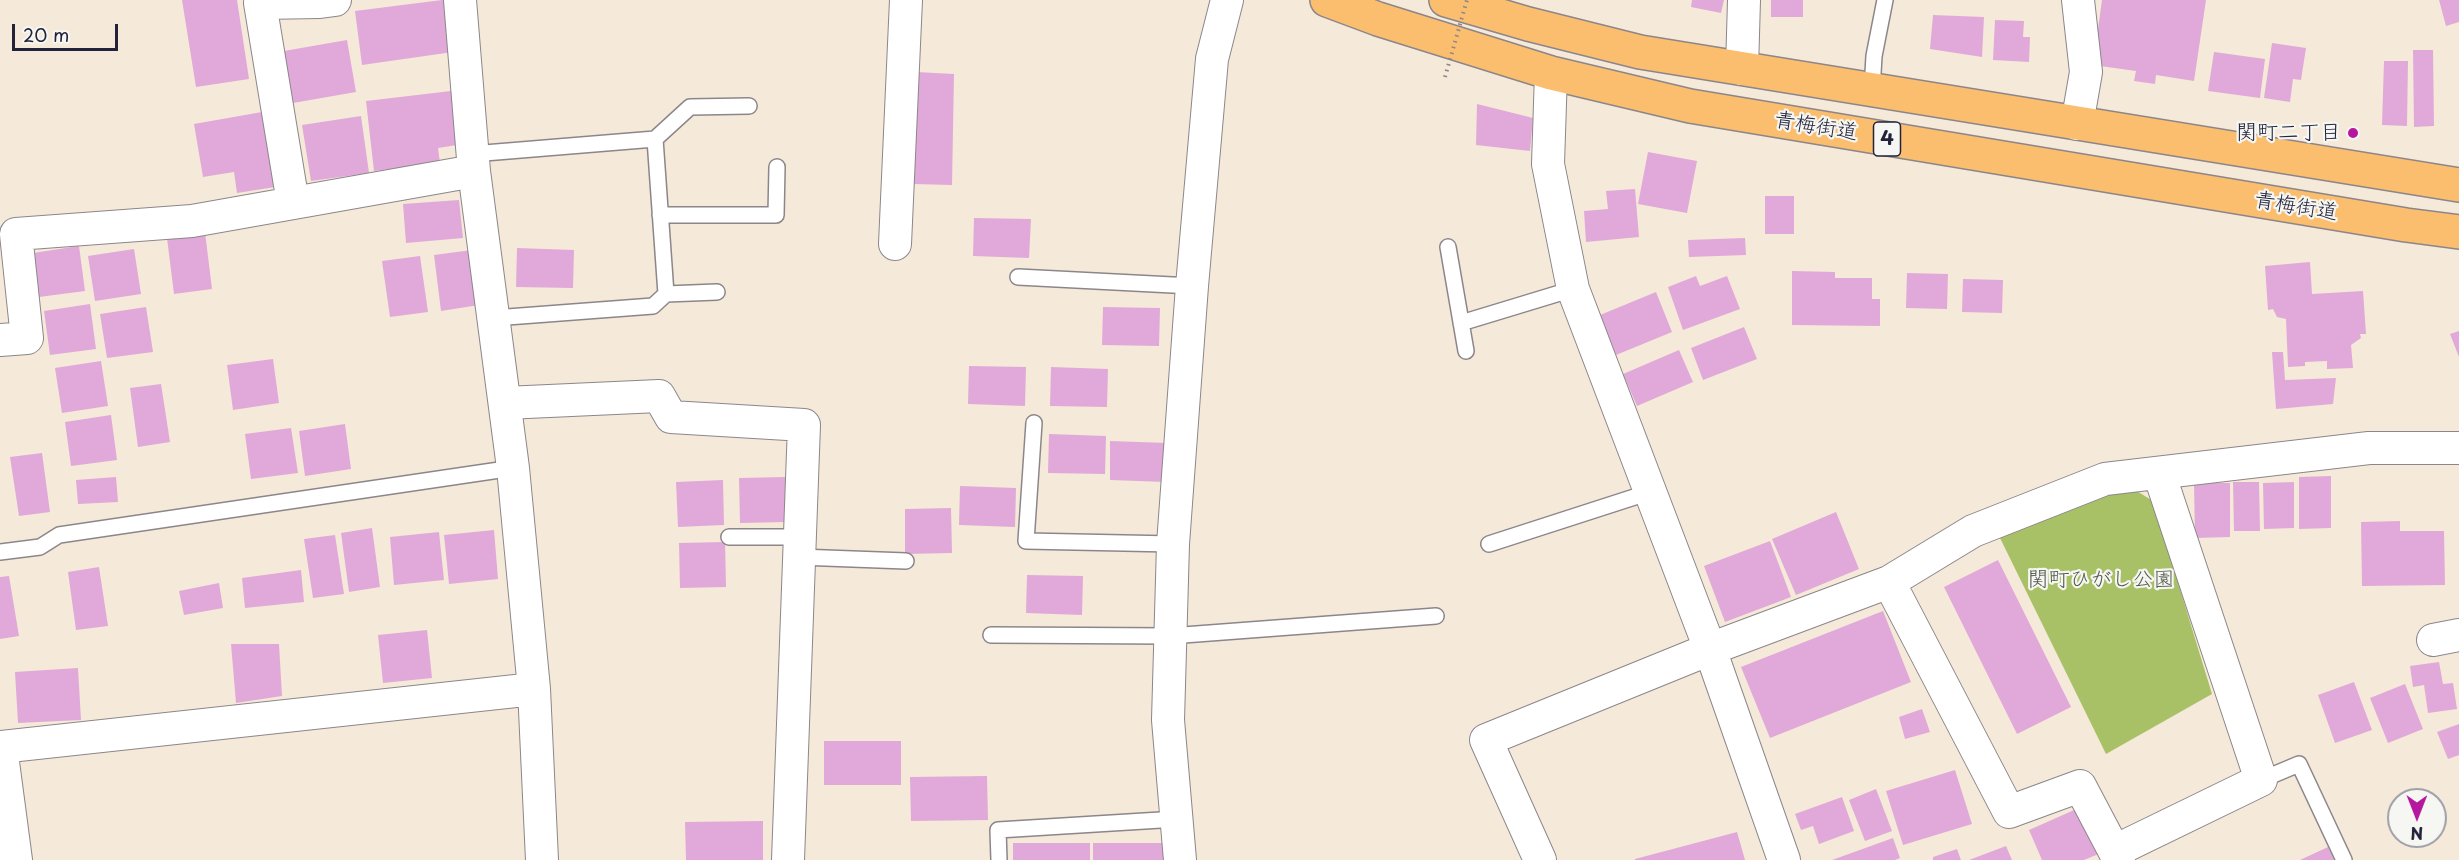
<!DOCTYPE html>
<meta charset="utf-8">
<style>
body{margin:0}
#map{position:relative;width:2459px;height:860px;overflow:hidden;background:#f5e9d9;font-family:"Playpen Sans",sans-serif}
canvas{display:block}
.north{position:absolute;left:2387px;top:788px;width:60px;height:60px;box-sizing:border-box;background:#f6f6f2;border:2px solid #a1a1a9;border-radius:50%;rotate:180deg;font-size:16px;font-weight:700;line-height:24px;text-align:center;color:#22223b}
.north::after{content:'';display:block;margin:auto;width:21px;height:27px;background:#b5179e;clip-path:polygon(50% 0,100% 100%,50% 72%,0 100%)}
.scale{position:absolute;left:12px;top:24px;width:106px;height:27px;box-sizing:border-box;border:3px solid #22223b;border-top:0;padding-left:8px;font-size:18px;line-height:21px;white-space:nowrap;color:#22223b;-webkit-text-stroke:4px #f6f6f2;paint-order:stroke}
</style>
<div id="map">
<canvas width="2459" height="860"></canvas>
<div class="north">N</div>
<div class="scale">20 m</div>
</div>
<script>
const g = document.querySelector('canvas').getContext('2d');
g.lineJoin = 'round';
function fill(path, color) { g.fillStyle = color; g.fill(path, 'evenodd'); }
const shape = rows => new Path2D(rows.map(r => 'M' + r).join(''));
function strokePath(path, color, width, dash) { g.strokeStyle = color; g.lineWidth = width; g.lineCap = dash ? 'butt' : 'round'; g.setLineDash(dash || []); g.stroke(path); }
function label(font, color, halo, rows, align = 'center') {
  g.font = font + ' "Playpen Sans","Klee One",sans-serif'; g.lineWidth = 4.5; g.setLineDash([]); g.textBaseline = 'middle'; g.strokeStyle = halo; g.fillStyle = color; for (const [text, x, y, turn = 0] of rows) {
    g.save(); g.translate(x, y); g.rotate((+turn || 0) * Math.PI / 180); g.textAlign = isNaN(turn) ? turn : align; if (halo) g.strokeText(text, 0, 0); g.fillText(text, 0, 0); g.restore();
  }
}
const green = shape([
 [2135,490,2153,501,2212,694,2106,754,2000,538,2101,495]
]);
const building = shape([
 [182,0,237,0,249,79,196,87],
 [442,0,446,0,453,52,362,65,355,11],
 [1692,0,1724,0,1721,13,1691,7],
 [1771,0,1803,0,1803,17,1771,17],
 [2102,0,2206,0,2194,81,2156,75,2155,84,2134,81,2136,71,2093,65],
 [2439,0,2459,0,2459,22,2446,26],
 [1933,15,1984,17,1982,57,1930,49],
 [1995,20,2024,21,2023,37,2030,37,2029,62,1993,60],
 [347,40,356,92,293,103,284,51],
 [2272,43,2306,48,2301,80,2293,79,2290,102,2264,98],
 [2413,50,2433,50,2434,126,2414,127],
 [2214,52,2265,59,2260,98,2208,91],
 [2384,61,2408,61,2407,126,2382,125],
 [916,72,954,74,952,185,913,184],
 [451,91,457,145,438,148,440,163,374,171,366,101],
 [1477,104,1533,118,1530,151,1476,145],
 [262,112,275,187,237,193,234,172,203,177,194,124],
 [361,116,369,173,311,181,302,125],
 [1648,152,1697,161,1687,213,1638,204],
 [1635,189,1639,237,1586,242,1584,211,1608,209,1606,191],
 [1765,196,1794,196,1794,234,1765,234],
 [459,200,463,238,406,243,403,204],
 [974,218,1031,219,1029,258,973,256],
 [205,232,212,289,174,294,167,238],
 [1745,238,1746,255,1689,257,1688,240],
 [79,246,85,291,39,297,33,253],
 [517,248,574,250,573,288,516,287],
 [134,249,141,294,95,301,88,256],
 [472,250,479,305,441,311,434,255],
 [420,256,428,312,390,317,382,261],
 [2310,262,2312,294,2363,291,2366,334,2360,334,2361,338,2351,345,2353,368,2327,369,2327,361,2305,362,2305,366,2288,367,2286,319,2277,317,2273,309,2268,310,2265,266],
 [1792,271,1835,272,1835,278,1872,278,1872,299,1880,299,1880,326,1792,325],
 [1907,273,1948,274,1947,309,1906,308],
 [1696,276,1700,286,1727,276,1740,309,1683,330,1668,287],
 [1963,279,2003,280,2002,313,1962,312],
 [1656,292,1672,332,1616,355,1600,315],
 [90,304,96,349,50,355,44,311],
 [146,307,153,352,107,358,100,314],
 [1103,307,1160,308,1159,346,1102,345],
 [1744,327,1757,359,1703,380,1691,348],
 [2459,331,2459,357,2450,334],
 [1679,350,1693,382,1637,406,1623,374],
 [2272,352,2283,352,2285,380,2336,378,2333,404,2276,409],
 [273,359,279,403,233,410,227,365],
 [101,361,108,406,62,413,55,368],
 [969,366,1026,367,1025,406,968,404],
 [1051,367,1108,369,1107,407,1050,406],
 [161,384,170,442,138,447,130,388],
 [111,415,117,460,71,466,65,422],
 [345,424,351,469,305,476,299,431],
 [291,428,298,473,251,479,245,434],
 [1049,434,1106,436,1105,474,1048,473],
 [1110,441,1167,443,1166,482,1110,480],
 [42,453,50,512,19,516,10,457],
 [2331,476,2331,528,2299,529,2299,477],
 [116,477,118,502,78,504,76,480],
 [785,477,787,522,740,523,739,478],
 [723,480,724,525,678,527,676,482],
 [2233,482,2259,482,2260,531,2234,531],
 [2294,482,2294,528,2264,529,2263,483],
 [2194,483,2230,483,2230,537,2195,538],
 [960,486,1016,488,1015,527,959,525],
 [951,508,952,553,905,554,905,509],
 [1836,512,1859,569,1796,595,1772,539],
 [2400,521,2400,531,2444,531,2445,585,2362,586,2361,522],
 [372,528,380,587,349,592,341,533],
 [494,530,498,579,449,584,444,535],
 [439,532,444,580,394,585,390,537],
 [335,535,344,594,313,598,304,539],
 [1770,541,1791,597,1725,622,1704,566],
 [725,542,726,587,680,588,679,543],
 [1998,560,2071,707,2017,734,1944,587],
 [99,567,108,626,76,630,68,572],
 [301,570,304,602,245,608,242,578],
 [1027,575,1083,576,1082,615,1026,613],
 [9,576,19,636,0,639,0,577],
 [219,583,223,608,184,615,179,591],
 [1883,611,1911,682,1770,738,1741,667],
 [427,630,432,678,383,683,378,635],
 [231,644,279,644,282,696,236,703],
 [2439,662,2443,684,2453,683,2457,709,2428,713,2424,685,2413,687,2410,666],
 [78,668,81,720,18,723,15,672],
 [2354,682,2372,730,2335,743,2318,695],
 [2405,684,2423,729,2388,743,2370,698],
 [1922,709,1930,732,1905,739,1899,717],
 [2459,724,2459,755,2448,759,2437,732],
 [824,741,901,741,901,785,824,785],
 [1955,770,1972,824,1903,845,1886,791],
 [987,776,988,820,911,821,910,777],
 [1876,789,1892,831,1865,841,1849,800],
 [1842,797,1854,831,1819,844,1813,826,1801,830,1795,814],
 [2081,807,2101,853,2084,860,2042,860,2029,830],
 [763,821,763,860,686,860,685,822],
 [1737,832,1745,860,1635,860,1635,859],
 [1893,838,1900,858,1895,860,1832,860],
 [1013,843,1090,843,1090,860,1013,860],
 [1093,843,1170,843,1170,860,1093,860],
 [2006,846,2012,860,1969,860],
 [2328,847,2334,860,2300,860],
 [1957,849,1961,860,1933,860,1933,857]
]);
const lane = shape([
 [1872,90,1874,56,1885,0],
 [655,139,690,107,749,106],
 [472,154,655,139,666,294,653,306,494,318],
 [660,215,776,215,777,167],
 [1448,247,1466,351],
 [1018,277,1192,286],
 [666,294,717,292],
 [1461,323,1573,289],
 [1034,423,1026,541,1173,544],
 [729,537,800,537],
 [1489,544,1650,492],
 [0,552,40,547,59,535,513,468],
 [799,557,906,561],
 [991,635,1170,636,1436,616],
 [2261,780,2299,764,2344,860],
 [999,860,998,830,1177,819]
]);
const street = shape([
 [460,0,474,171,513,468,534,689,542,860],
 [1742,69,1744,0],
 [1551,73,1548,164,1573,289,1710,649,1784,860],
 [2077,124,2086,72,2078,0],
 [293,203,260,3,320,2,335,0],
 [895,244,906,0],
 [0,340,27,338,16,234,192,221,474,171],
 [505,403,659,396,671,417,804,425,788,860],
 [1889,582,2009,812,2080,786,2119,860],
 [2433,640,2459,635],
 [0,747,534,689],
 [1,747,16,860],
 [2115,851,2261,780,2159,473],
 [1180,860,1168,720,1173,544,1192,286,1212,59,1227,0],
 [1540,860,1486,740,1710,649,1889,582,1973,531,2105,479,2369,448,2459,448]
]);
const primary = shape([
 [1327,0,1378,19,1551,73,1690,106,2406,225,2459,232],
 [1446,0,1528,24,1640,52,2459,185]
]);
const pathBridge = shape([
 [1445,77,1467,0]
]);
const markers = [
 [2353,133,6,"#b5179e"]
];
const shields = [
 [1887,139,27]
];
const shieldNames = [
 ["4",1887,139]
];
const streetNames = [
 ["青梅街道",1816,127,9],
 ["青梅街道",2296,207,9]
];
const poiNames = [
 ["関町二丁目",2341,133]
];
const parkNames = [
 ["関町ひがし公園",2101,580]
];
fill(green, '#a9c166');
fill(building, '#e1a9d9');
strokePath(lane, '#8c868a', 18);
strokePath(street, '#8c868a', 34);
strokePath(primary, '#8c868a', 36);
strokePath(lane, '#fff', 15);
strokePath(street, '#fff', 32);
strokePath(primary, '#fbbe6e', 33);
strokePath(pathBridge, '#8c868a', 4, [1.5, 4.5]);
for (const [x, y, r, color] of markers) { const dot = new Path2D(); dot.arc(x, y, r, 0, 2 * Math.PI); g.fillStyle = color; g.fill(dot); strokePath(dot, '#f6f6f2', 2); }
for (const [x, y, w] of shields) { const box = new Path2D(); box.roundRect(x - w / 2, y - 17, w, 34, 4.5); g.fillStyle = '#f6f6f2'; g.fill(box); strokePath(box, '#22223b', 1.5); }
label('bold 20px', '#22223b', null, shieldNames);
label('21px', '#22223b', '#f6f6f2', streetNames);
label('21px', '#22223b', '#f6f6f2', poiNames, 'right');
label('21px', '#515a4a', '#f6f6f2', parkNames);
</script>
